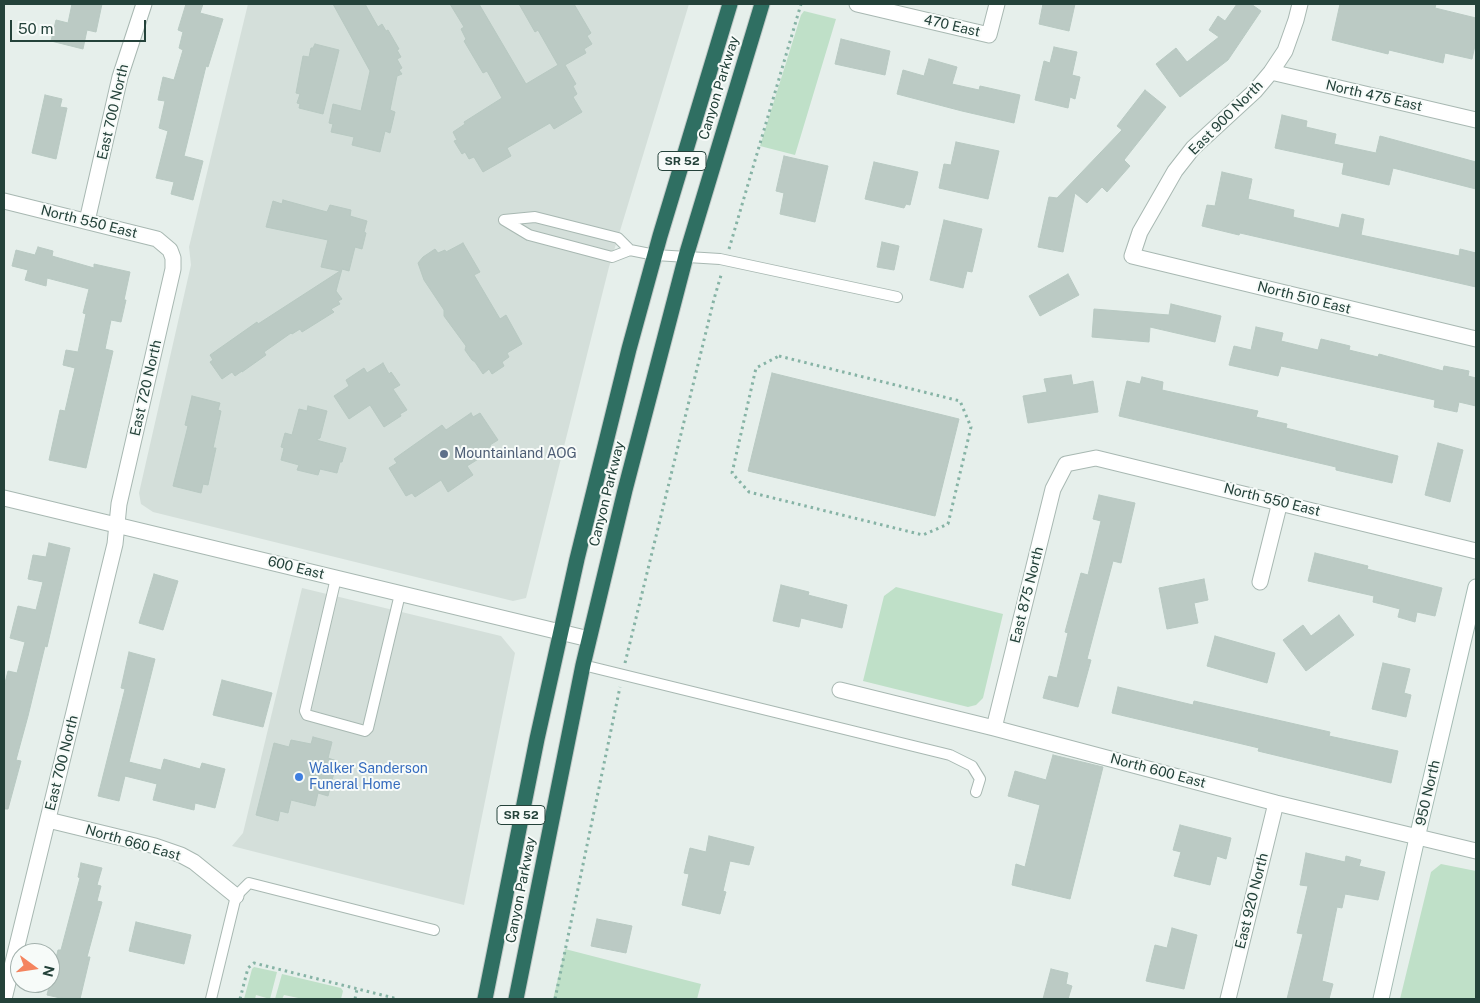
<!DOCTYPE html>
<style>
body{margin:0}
#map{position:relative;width:1480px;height:1003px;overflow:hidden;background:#e6efeb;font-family:"Public Sans",sans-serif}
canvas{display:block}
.frame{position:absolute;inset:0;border:5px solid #24423a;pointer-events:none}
.north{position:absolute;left:10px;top:943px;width:50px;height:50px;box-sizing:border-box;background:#f7fbf9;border:1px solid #a3b1ad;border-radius:50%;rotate:104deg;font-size:14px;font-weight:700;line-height:20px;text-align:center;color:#24423a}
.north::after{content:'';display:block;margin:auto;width:18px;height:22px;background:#f4845f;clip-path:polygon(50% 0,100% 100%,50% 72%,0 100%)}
.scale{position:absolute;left:10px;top:20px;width:136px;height:22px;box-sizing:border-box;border:2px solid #24423a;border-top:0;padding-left:6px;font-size:15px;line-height:18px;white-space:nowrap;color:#24423a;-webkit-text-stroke:4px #f7fbf9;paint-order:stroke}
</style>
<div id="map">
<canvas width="1480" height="1003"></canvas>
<div class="frame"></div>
<div class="north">N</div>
<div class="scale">50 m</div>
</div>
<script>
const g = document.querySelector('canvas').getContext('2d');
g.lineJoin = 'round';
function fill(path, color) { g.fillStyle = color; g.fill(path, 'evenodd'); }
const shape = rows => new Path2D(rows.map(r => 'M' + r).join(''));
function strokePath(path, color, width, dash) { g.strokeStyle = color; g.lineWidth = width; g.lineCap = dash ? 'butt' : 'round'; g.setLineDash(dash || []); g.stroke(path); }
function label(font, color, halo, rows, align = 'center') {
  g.font = font + ' "Public Sans",sans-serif'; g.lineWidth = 4; g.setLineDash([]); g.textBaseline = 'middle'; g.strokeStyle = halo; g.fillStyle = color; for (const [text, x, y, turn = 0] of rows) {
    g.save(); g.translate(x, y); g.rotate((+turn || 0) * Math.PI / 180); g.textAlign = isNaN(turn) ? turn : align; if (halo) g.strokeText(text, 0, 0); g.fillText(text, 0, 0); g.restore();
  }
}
const built = shape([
 [248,4,689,4,609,267,526,598,513,601,153,512,141,504,139,493,188,278,191,265,189,247],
 [302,588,501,636,515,653,464,905,232,846,243,833]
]);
const green = shape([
 [804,11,836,19,795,155,760,146,801,15],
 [896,587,1003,614,983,698,976,705,968,707,863,681,884,596],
 [1441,864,1476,871,1476,999,1400,999,1431,872],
 [565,949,701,984,697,999,553,999],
 [254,967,277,972,270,999,256,995,255,999,244,999,252,969],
 [282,974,341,988,343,991,341,999,303,999,284,995,282,999,275,999]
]);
const building = shape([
 [72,4,102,4,96,32,87,30,83,49,51,41,56,20,68,23,72,4],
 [186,4,203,4,200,13,223,19,208,67,206,66,184,156,203,161,193,200,171,194,174,182,156,178,168,131,159,128,165,101,158,100,163,77,174,80,183,50,179,48,183,32,178,30,186,4],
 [333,4,365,4,378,27,382,24,386,31,388,30,399,49,397,50,401,57,397,59,402,68,399,70,402,74,397,76,390,110,395,112,390,133,385,131,380,152,352,145,354,137,331,132,333,124,329,123,333,104,361,111,370,71,333,4],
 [450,4,479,4,526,84,558,65,538,30,535,32,519,4,574,4,591,33,587,36,592,44,584,49,586,53,565,65,576,84,573,86,577,94,573,97,582,112,554,129,550,123,507,148,511,156,483,172,474,157,469,159,465,152,462,154,454,141,457,140,453,132,465,124,464,122,502,98,487,71,483,73,464,41,466,39,461,29,464,27,450,4],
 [1043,4,1075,4,1069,31,1039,24,1043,4],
 [1237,4,1251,4,1261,11,1228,60,1180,97,1156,64,1176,48,1187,62,1219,37,1209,30,1218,16,1225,21,1237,4],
 [1340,4,1436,4,1435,8,1476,18,1476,41,1472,59,1445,53,1443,63,1389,50,1388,54,1332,40,1340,4],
 [841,39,890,51,885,75,835,64,841,39],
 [315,44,339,50,323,114,299,108,300,104,297,103,300,94,296,93,303,56,309,57,311,48,313,48,315,44],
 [1054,47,1077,52,1072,75,1080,77,1075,99,1070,97,1068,108,1035,100,1044,61,1050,63,1054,47],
 [929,59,957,67,952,84,979,90,980,86,1020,95,1014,123,962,111,897,94,903,70,924,76,929,59],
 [1145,90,1166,107,1124,160,1130,166,1107,192,1102,187,1087,203,1075,193,1063,252,1038,247,1049,197,1057,198,1122,130,1117,126,1145,90],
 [45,95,62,99,60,107,67,108,56,159,32,153,45,95],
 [1282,115,1307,121,1306,127,1336,134,1334,144,1376,153,1380,136,1476,162,1476,189,1393,168,1389,185,1342,174,1344,163,1275,148,1282,115],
 [956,142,999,151,988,199,939,188,944,164,951,165,956,142],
 [784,156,828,166,815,222,780,214,784,193,776,191,784,156],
 [874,162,918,172,910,205,906,204,904,208,865,199,874,162],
 [1222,172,1252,179,1248,199,1294,210,1293,217,1339,228,1342,214,1364,219,1361,235,1459,256,1460,249,1476,253,1476,287,1240,233,1239,235,1202,226,1207,205,1215,206,1222,172],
 [283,200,327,212,330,205,351,210,350,216,367,221,364,232,366,233,362,249,355,247,349,271,342,269,336,291,342,299,338,301,340,304,331,309,334,312,302,332,300,329,292,334,291,333,264,352,266,355,242,372,242,371,235,376,232,372,222,379,210,362,213,360,210,355,257,322,258,324,340,271,321,267,328,240,266,227,273,201,282,204,283,200],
 [944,220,982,229,972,272,967,271,963,288,930,280,944,220],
 [882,242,899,246,894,270,877,267,882,242],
 [463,243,480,272,474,275,500,319,506,315,522,344,507,353,509,357,502,362,504,366,492,374,489,369,483,374,475,362,472,360,465,350,466,346,444,316,444,310,424,280,418,263,423,257,435,249,438,253,445,250,446,252,463,243],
 [38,247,53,251,52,256,94,268,94,264,130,272,124,300,126,300,121,322,111,320,105,349,113,351,86,468,49,460,60,410,65,411,75,368,63,365,66,350,78,352,86,314,83,313,89,289,47,278,46,286,25,280,28,270,12,266,16,250,35,255,38,247],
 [1068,274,1079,295,1040,316,1029,296,1068,274],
 [1171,304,1221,316,1215,342,1150,327,1149,342,1092,337,1094,309,1169,315,1171,304],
 [1256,327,1283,333,1281,341,1318,350,1321,339,1350,346,1349,350,1378,357,1379,354,1443,371,1444,366,1469,371,1468,376,1476,378,1476,406,1459,402,1457,412,1434,407,1435,400,1281,366,1278,376,1229,365,1234,346,1251,350,1256,327],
 [383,363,389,374,391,372,400,385,393,389,407,410,400,414,401,416,384,427,370,405,349,419,334,396,349,386,346,380,364,368,367,373,383,363],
 [772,373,959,419,935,516,748,471,772,373],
 [1071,375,1073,385,1093,381,1098,412,1028,423,1023,396,1047,392,1044,379,1071,375],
 [1142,377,1163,382,1162,390,1258,411,1256,417,1287,424,1286,428,1398,456,1392,483,1336,470,1336,467,1119,416,1127,381,1140,384,1142,377],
 [192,396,220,403,218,410,221,411,213,448,216,448,208,485,203,484,201,493,173,486,188,426,185,425,192,396],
 [308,406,327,411,320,438,316,440,346,448,342,462,340,462,337,473,320,469,318,475,297,470,299,465,281,460,284,448,281,447,285,433,292,435,299,409,307,411,308,406],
 [471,413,473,417,480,413,498,440,490,445,493,450,467,466,473,475,448,492,441,480,415,497,412,493,406,496,389,468,397,463,394,459,442,425,446,430,471,413],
 [1438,443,1463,450,1450,502,1425,495,1438,443],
 [1099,495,1135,503,1121,563,1113,561,1087,659,1091,660,1078,707,1043,698,1049,676,1057,678,1068,633,1065,632,1081,573,1088,575,1101,521,1093,519,1099,495],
 [49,543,70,548,47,647,45,646,28,716,16,760,21,761,8,809,4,809,4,687,8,671,17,673,25,642,10,638,18,606,36,610,43,582,28,579,33,555,46,557,49,543],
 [1315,553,1368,566,1367,569,1442,588,1435,616,1417,612,1415,622,1398,617,1400,609,1373,602,1374,596,1308,581,1315,553],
 [154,574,178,581,163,630,139,623,154,574],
 [1204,579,1208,600,1194,603,1198,623,1167,629,1159,588,1204,579],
 [781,585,809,592,808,595,847,605,842,628,801,618,799,627,773,621,781,585],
 [1339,615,1354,635,1306,671,1283,640,1303,625,1311,636,1339,615],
 [1215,636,1275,653,1267,683,1207,666,1215,636],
 [129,652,155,659,129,762,161,770,164,759,200,769,202,763,225,769,215,808,195,803,194,810,153,800,157,784,125,776,119,801,98,796,125,689,121,688,129,652],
 [1383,663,1410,669,1404,693,1411,695,1406,717,1372,709,1383,663],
 [222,680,272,693,263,727,213,715,222,680],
 [1118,687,1193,705,1194,701,1330,732,1329,736,1398,751,1391,783,1258,751,1259,748,1112,713,1118,687],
 [313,737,332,742,328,758,337,761,328,796,318,793,315,806,291,800,288,813,280,811,278,821,256,815,274,743,289,747,291,740,311,744,313,737],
 [1053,755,1103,767,1070,899,1012,885,1016,864,1025,867,1040,805,1008,796,1015,771,1046,780,1053,755],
 [1180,825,1231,838,1226,859,1217,856,1210,885,1174,876,1181,852,1173,850,1180,825],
 [709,836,754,847,749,865,730,861,723,891,726,892,720,914,682,905,689,874,684,873,690,848,706,852,709,836],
 [1306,853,1345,862,1346,856,1361,860,1359,866,1385,872,1378,900,1345,894,1342,908,1337,907,1322,981,1333,984,1329,999,1287,999,1303,934,1297,933,1308,886,1300,885,1306,853],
 [81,863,102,868,97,885,101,886,97,901,102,902,87,957,90,957,80,999,65,999,47,995,58,950,61,950,80,878,78,877,81,863],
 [597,919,632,926,626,953,591,946,597,919],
 [136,922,191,935,184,964,129,951,136,922],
 [1172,928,1197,935,1184,989,1146,981,1155,945,1167,948,1172,928],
 [1051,969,1068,973,1066,984,1072,986,1068,999,1043,999,1051,969]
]);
const path = shape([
 [729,249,801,4],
 [779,356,960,401,971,427,948,524,923,535,749,492,732,473,756,368,779,356],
 [625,663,714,299,722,272],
 [240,999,248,968,254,963,398,999],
 [355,999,357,989],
 [555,999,620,687]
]);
const lane = shape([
 [504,220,535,217,618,238,630,250,655,255,720,259,897,297],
 [504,220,529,235,612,257,630,250],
 [336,578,305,711,307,715,365,731,368,728,400,594],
 [583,665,950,755,972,766,980,779,976,792],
 [211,999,236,896,249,883,434,930]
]);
const street = shape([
 [857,4,989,35,997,4],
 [1300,4,1296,20,1285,51,1271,72,1255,91,1193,148,1175,171,1140,232,1132,256,1476,339],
 [1271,72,1476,120],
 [4,201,157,239,170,250,173,258,173,269,119,504,115,544,4,999],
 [87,221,120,77,144,4],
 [4,498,589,639],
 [1260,582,1280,502],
 [840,690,994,728,1276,803,1476,851],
 [994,728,1053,489,1066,464,1096,458,1476,551],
 [48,820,155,846,181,855,194,862,236,896],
 [1228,999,1276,803]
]);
const secondary = shape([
 [1381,999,1417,838,1476,587]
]);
const highway = shape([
 [485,999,537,739,577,559,629,349,660,236,730,4],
 [516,999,583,665,625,490,686,256,762,4]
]);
const markers = [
 [444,454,5,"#5c6f8a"],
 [299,777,5,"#3f7fe0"]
];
const shields = [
 [682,161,48],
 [521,815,48]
];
const shieldNames = [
 ["SR 52",682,161],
 ["SR 52",521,815]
];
const streetNames = [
 ["470 East",952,26,13],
 ["Canyon Parkway",719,88,-73],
 ["North 475 East",1374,96,13],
 ["East 700 North",113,112,-77],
 ["East 900 North",1226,118,-45],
 ["North 550 East",89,222,14],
 ["North 510 East",1304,298,14],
 ["East 720 North",146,388,-77],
 ["Canyon Parkway",607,494,-76],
 ["North 550 East",1272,500,14],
 ["600 East",296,568,14],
 ["East 875 North",1027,595,-76],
 ["East 700 North",62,763,-76],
 ["North 600 East",1158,771,15],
 ["950 North",1428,793,-77],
 ["North 660 East",133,843,16],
 ["Canyon Parkway",521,890,-79],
 ["East 920 North",1252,901,-76]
];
const serviceNames = [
 ["Mountainland AOG",454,454]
];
const shopNames = [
 ["Walker Sanderson",309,769],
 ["Funeral Home",309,785]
];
fill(built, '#d4dfda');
fill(green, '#bfe0c8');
fill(building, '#bbcac4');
strokePath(building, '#b8c9c2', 1);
strokePath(lane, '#a8b8b2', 12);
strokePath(street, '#a8b8b2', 17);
strokePath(secondary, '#a4bbb3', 17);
strokePath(highway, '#c2cac8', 17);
strokePath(path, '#86b3a5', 3, [2.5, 4]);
strokePath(lane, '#fff', 10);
strokePath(street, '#fff', 15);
strokePath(secondary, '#fff', 15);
strokePath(highway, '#2f6f62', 15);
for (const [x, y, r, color] of markers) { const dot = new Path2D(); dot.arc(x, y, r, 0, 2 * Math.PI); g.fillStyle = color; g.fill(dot); strokePath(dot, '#f7fbf9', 2); }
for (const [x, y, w] of shields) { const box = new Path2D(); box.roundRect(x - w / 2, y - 9.5, w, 19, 4); g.fillStyle = '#f7fbf9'; g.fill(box); strokePath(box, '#24423a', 1); }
label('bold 12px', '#24423a', null, shieldNames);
label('14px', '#24423a', '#f7fbf9', streetNames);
label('14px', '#4e5e75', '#f7fbf9', serviceNames, 'left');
label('14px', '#366cbe', '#f7fbf9', shopNames, 'left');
</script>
